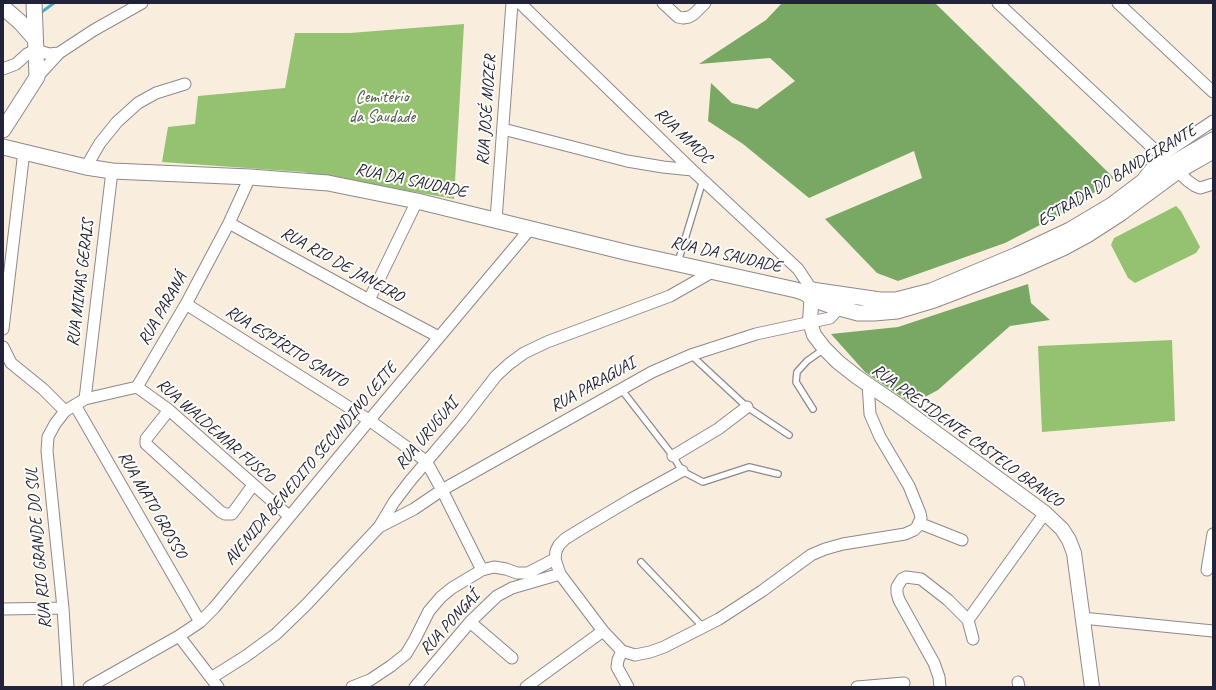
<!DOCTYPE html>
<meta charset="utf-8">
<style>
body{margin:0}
#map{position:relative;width:1216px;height:690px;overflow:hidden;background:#f9eede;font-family:Caveat,sans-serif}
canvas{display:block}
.frame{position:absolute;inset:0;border:4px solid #22223b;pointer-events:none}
</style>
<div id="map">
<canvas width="1216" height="690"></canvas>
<div class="frame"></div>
</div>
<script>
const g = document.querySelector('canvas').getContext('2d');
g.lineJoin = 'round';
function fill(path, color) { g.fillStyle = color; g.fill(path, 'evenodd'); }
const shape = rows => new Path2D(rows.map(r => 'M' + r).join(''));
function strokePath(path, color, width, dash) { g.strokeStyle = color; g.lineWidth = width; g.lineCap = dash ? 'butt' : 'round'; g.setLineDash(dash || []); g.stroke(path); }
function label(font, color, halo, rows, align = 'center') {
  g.font = font + ' Caveat,sans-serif'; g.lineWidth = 4; g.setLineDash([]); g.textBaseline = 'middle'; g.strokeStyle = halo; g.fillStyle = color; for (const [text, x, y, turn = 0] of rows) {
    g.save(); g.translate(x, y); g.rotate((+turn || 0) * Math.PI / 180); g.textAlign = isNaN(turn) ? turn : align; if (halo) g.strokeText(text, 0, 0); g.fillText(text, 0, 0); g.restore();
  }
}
const green = shape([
 [464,24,454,199,303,172,162,162,168,127,195,124,198,96,285,88,295,33,350,33],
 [1176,206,1181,211,1200,247,1196,253,1135,283,1128,278,1111,245,1114,238],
 [1172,340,1175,421,1042,432,1038,346]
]);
const forest = shape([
 [782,3,935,3,1114,178,1073,208,1005,243,898,281,877,273,825,219,922,178,914,151,809,198,743,144,708,121,711,83,732,103,757,109,795,81,770,58,699,64,766,20],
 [1028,284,1031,303,1050,320,1010,326,938,390,912,404,865,372,831,334,898,327]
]);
const stream = shape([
 [39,14,54,3]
]);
const service = shape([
 [678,262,703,180],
 [691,355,747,407,789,435],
 [621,389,673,456,682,471,703,482,749,467,778,474],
 [813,409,796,382,797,372,807,361,824,349],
 [641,562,703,627]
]);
const minor = shape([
 [520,3,692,170,798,269,812,290],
 [663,3,678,17,683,18,689,17,694,14,705,3],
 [998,3,1188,181,1195,186,1200,188,1213,184],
 [1118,3,1213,92],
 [3,69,16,64,27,54,36,50,49,54,59,53],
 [37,77,59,53,94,30,142,3],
 [503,129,627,161,663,167,692,170],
 [86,167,100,143,117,122,138,103,156,93,185,84],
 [1144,177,1161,156,1213,121],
 [496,220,512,3],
 [229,223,369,300,439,337],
 [369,300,417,201],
 [186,304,369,420,426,461,442,490,482,570],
 [3,329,24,151],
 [3,347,11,363,43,389,65,411],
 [137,387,169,410,289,516],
 [85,399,112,171],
 [75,405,200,622],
 [169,410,146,439,146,444,221,512,225,514,232,514,253,485],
 [673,456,718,429,747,407],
 [682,471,633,498,581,529,565,539,559,545,556,551,555,559,560,574,603,631,622,651,635,655,650,652,664,647,719,619,762,591,811,555,825,549,843,544,905,534,914,530,917,527,921,518,920,513,909,486,880,437,870,414,868,384],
 [919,523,962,540],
 [379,527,414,509,442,490,652,372,691,355,756,334,830,318,839,308],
 [1207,570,1213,534],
 [3,609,63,608],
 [1082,618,1213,631],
 [968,620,1045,513],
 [470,622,512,658],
 [179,636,218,687],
 [622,651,618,660,617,667,628,687],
 [211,678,246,656,276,634,306,605,379,527,394,502,410,481,461,421,496,376,509,364,524,353,547,342,670,296,712,272],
 [1018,682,1019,687],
 [68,687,63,608,47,451,48,437,55,424,65,411,85,399,137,387,186,304,229,223,250,177],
 [89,687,179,636,200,622,214,608,362,429,530,229],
 [352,687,370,680,391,666,406,654,415,639,429,611,441,597,452,588,482,570,494,567,506,569,517,573,528,573,555,559],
 [415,687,470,622,497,596,512,588,560,574],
 [526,687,603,631],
 [857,687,904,683],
 [940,687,939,677,934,663,899,600,897,593,897,587,902,579,906,577,921,579,948,600,968,620,973,639]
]);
const tertiary = shape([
 [812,290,810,322,814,335,824,348,838,362,857,377,898,405,1045,513,1062,529,1069,540,1074,553,1092,687]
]);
const secondary = shape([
 [5,9,20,22,35,39],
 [3,130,37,77,34,3],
 [3,147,86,167,112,171,250,177,328,183,417,201,629,253,796,290,805,293,815,300,832,306,858,313,874,313,897,311,934,300,1020,267,1063,248,1087,235,1121,213,1178,171,1213,151],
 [805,293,812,290,818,291,880,300,896,300,931,291,1017,255,1070,230,1112,205,1149,177,1213,140]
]);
const parkNames = [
 ["Cemitério",382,98],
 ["da Saudade",382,118]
];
const streetNames = [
 ["RUA JOSÉ MOZER",487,110,-86],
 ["RUA MMDC",683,136,44],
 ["ESTRADA DO BANDEIRANTE",1117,176,-31],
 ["RUA DA SAUDADE",411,181,12],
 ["RUA DA SAUDADE",726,255,13],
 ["RUA RIO DE JANEIRO",342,265,29],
 ["RUA MINAS GERAIS",81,283,-83],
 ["RUA PARANÁ",163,309,-60],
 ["RUA ESPÍRITO SANTO",286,347,32],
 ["RUA PARAGUAI",593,385,-29],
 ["RUA WALDEMAR FUSCO",215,431,41],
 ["RUA URUGUAI",427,434,-50],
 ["RUA PRESIDENTE CASTELO BRANCO",967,436,36],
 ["AVENIDA BENEDITO SECUNDINO LEITE",311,464,-50],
 ["RUA MATO GROSSO",152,505,60],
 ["RUA RIO GRANDE DO SUL",39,548,-95],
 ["RUA PONGAÍ",450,623,-48]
];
fill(green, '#95c271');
fill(forest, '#78a863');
strokePath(stream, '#49afc8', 3);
strokePath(service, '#8e888c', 8);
strokePath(minor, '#8e888c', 13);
strokePath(tertiary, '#8e888c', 16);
strokePath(secondary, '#8e888c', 17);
strokePath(service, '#fff', 5.5);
strokePath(minor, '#fff', 11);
strokePath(tertiary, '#fff', 14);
strokePath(secondary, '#fff', 15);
label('17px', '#4a5a4e', '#fdfcf7', parkNames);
label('17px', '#22223b', '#fdfcf7', streetNames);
</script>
